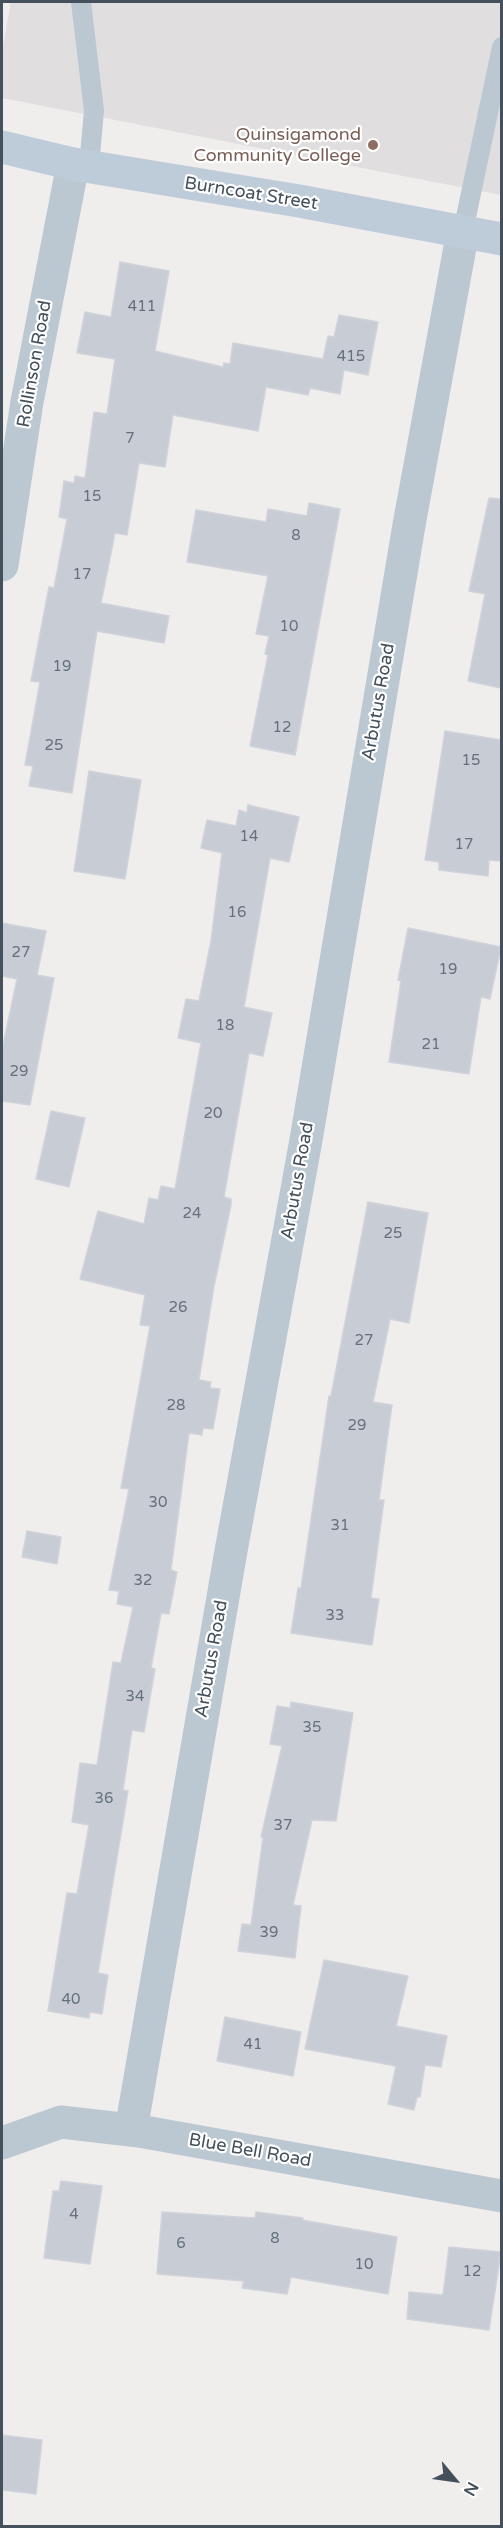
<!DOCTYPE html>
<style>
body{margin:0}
#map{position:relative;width:503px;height:2528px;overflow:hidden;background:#f0eded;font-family:"Varela Round",sans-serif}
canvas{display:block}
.frame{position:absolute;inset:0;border:3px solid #44515c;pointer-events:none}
.north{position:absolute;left:425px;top:2450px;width:60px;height:60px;-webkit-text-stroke:4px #fff;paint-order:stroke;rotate:119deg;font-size:16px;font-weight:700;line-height:24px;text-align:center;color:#44515c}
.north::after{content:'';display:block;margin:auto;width:21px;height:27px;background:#44515c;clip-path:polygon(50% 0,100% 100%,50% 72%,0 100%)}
</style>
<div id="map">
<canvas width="503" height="2528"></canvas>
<div class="frame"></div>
<div class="north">N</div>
</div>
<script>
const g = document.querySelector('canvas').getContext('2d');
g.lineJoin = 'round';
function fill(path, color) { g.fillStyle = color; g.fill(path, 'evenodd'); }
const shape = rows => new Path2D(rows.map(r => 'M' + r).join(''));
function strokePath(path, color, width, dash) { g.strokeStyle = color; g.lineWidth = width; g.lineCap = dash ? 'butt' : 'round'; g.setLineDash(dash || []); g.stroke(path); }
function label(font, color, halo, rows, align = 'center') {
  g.font = font + ' "Varela Round",sans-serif'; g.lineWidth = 4.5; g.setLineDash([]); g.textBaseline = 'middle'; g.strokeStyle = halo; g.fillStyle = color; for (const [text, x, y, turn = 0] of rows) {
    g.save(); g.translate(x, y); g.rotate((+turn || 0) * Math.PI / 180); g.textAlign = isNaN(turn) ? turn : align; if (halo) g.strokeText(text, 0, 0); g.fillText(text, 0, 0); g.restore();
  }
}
const education = shape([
 [11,2,501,2,501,195,2,98,2,51]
]);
const building = shape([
 [120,262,169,271,155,351,223,367,224,363,230,364,233,343,323,359,328,336,334,337,339,315,378,322,368,375,344,370,340,394,310,388,308,395,266,387,258,431,173,415,165,467,139,463,127,535,115,533,101,603,169,616,164,643,97,631,72,793,29,786,33,766,25,765,40,682,31,681,49,587,54,588,67,519,59,517,64,481,74,483,75,476,85,478,94,412,107,414,115,359,77,353,85,312,111,317,120,262],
 [489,498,501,499,501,688,468,681,485,594,469,591,489,498],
 [309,503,340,509,295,755,250,746,268,655,265,654,269,636,256,634,268,576,187,562,196,510,266,522,268,509,307,516,309,503],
 [445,731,501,740,501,861,489,860,488,876,439,870,439,862,425,860,445,731],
 [89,771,141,780,125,879,74,871,89,771],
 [248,805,299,817,289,862,270,858,244,1007,272,1013,263,1056,249,1053,224,1197,231,1199,231,1205,214,1286,199,1380,211,1382,210,1388,220,1389,213,1429,203,1428,202,1435,189,1433,171,1570,177,1572,169,1614,161,1613,151,1668,155,1669,144,1732,132,1730,123,1790,128,1791,98,1973,108,1975,102,2014,90,2012,89,2018,48,2011,67,1893,77,1894,89,1825,72,1822,80,1763,97,1765,113,1662,121,1663,133,1607,117,1604,119,1591,109,1590,129,1489,121,1488,150,1326,140,1325,145,1295,80,1279,98,1211,144,1224,149,1198,158,1200,161,1186,175,1189,201,1043,178,1038,186,999,199,1001,211,941,222,853,201,848,207,820,236,826,239,810,247,813,248,805],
 [2,923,46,931,37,975,54,978,30,1105,2,1101,2,1050,17,979,2,976,2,923],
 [408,928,501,947,490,999,481,997,469,1074,389,1062,401,981,398,980,408,928],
 [51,1111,85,1118,69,1187,36,1179,51,1111],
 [368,1202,428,1213,409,1323,390,1319,373,1402,392,1405,379,1500,384,1500,371,1598,379,1599,372,1645,291,1633,298,1588,301,1588,329,1396,331,1396,368,1202],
 [27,1531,61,1537,57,1564,22,1557,27,1531],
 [291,1702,353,1713,336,1821,312,1820,293,1905,301,1906,295,1958,238,1951,242,1924,251,1925,263,1838,261,1837,282,1746,270,1744,277,1706,290,1708,291,1702],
 [324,1960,408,1976,396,2026,447,2036,441,2067,425,2065,420,2097,417,2097,414,2110,388,2104,396,2066,305,2049,324,1960],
 [225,2017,301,2032,293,2076,217,2061,225,2017],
 [61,2181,102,2186,90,2264,44,2258,53,2191,59,2191,61,2181],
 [162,2212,255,2218,256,2212,303,2218,302,2220,397,2237,388,2294,291,2277,287,2294,242,2288,244,2281,157,2274,162,2212],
 [449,2247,501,2252,489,2330,407,2319,409,2292,443,2295,449,2247],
 [2,2435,42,2440,36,2494,2,2490,2,2435]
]);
const service = shape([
 [81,2,94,111,89,166],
 [463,231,502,47]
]);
const minor = shape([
 [2,565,27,402,73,164],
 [131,2130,231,1551,306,1140,409,525,463,231],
 [2,2143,61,2122,139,2131,502,2196]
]);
const secondary = shape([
 [2,147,73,164,299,201,502,239]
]);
const markers = [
 [373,145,6,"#8d6e63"]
];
const numberNames = [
 ["411",142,307],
 ["415",351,357],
 ["7",130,439],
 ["15",92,497],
 ["8",296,536],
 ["17",82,575],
 ["10",289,627],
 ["19",62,667],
 ["12",282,728],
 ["25",54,746],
 ["15",471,761],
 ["14",249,837],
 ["17",464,845],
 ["16",237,913],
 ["27",21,953],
 ["19",448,970],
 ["18",225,1026],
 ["21",431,1045],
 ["29",19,1072],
 ["20",213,1114],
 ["24",192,1214],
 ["25",393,1234],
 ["26",178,1308],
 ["27",364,1341],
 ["28",176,1406],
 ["29",357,1426],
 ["30",158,1503],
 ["31",340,1526],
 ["32",143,1581],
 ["33",335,1616],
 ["34",135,1697],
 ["35",312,1728],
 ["36",104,1799],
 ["37",283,1826],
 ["39",269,1933],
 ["40",71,2000],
 ["41",253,2045],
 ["4",74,2215],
 ["8",275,2239],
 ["6",181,2244],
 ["10",364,2265],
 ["12",472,2272]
];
const educationNames = [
 ["Quinsigamond",361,135],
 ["Community College",361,156]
];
const streetNames = [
 ["Burncoat Street",251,194,9],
 ["Rollinson Road",35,364,-80],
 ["Arbutus Road",379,702,-80],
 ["Arbutus Road",298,1181,-80],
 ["Arbutus Road",212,1659,-80],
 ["Blue Bell Road",250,2151,10]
];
fill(education, '#e1dedf');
fill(building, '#c8ccd4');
strokePath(building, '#d1d3da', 1.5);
strokePath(service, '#bcc8d1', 20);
strokePath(minor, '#bcc8d1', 33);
strokePath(secondary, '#becbd8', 33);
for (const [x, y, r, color] of markers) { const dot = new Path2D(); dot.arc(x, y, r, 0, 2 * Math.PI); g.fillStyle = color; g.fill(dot); strokePath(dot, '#fff', 2); }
label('15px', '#65707a', null, numberNames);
label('18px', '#785e54', '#fff', educationNames, 'right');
label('18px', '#44515c', '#fff', streetNames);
</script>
